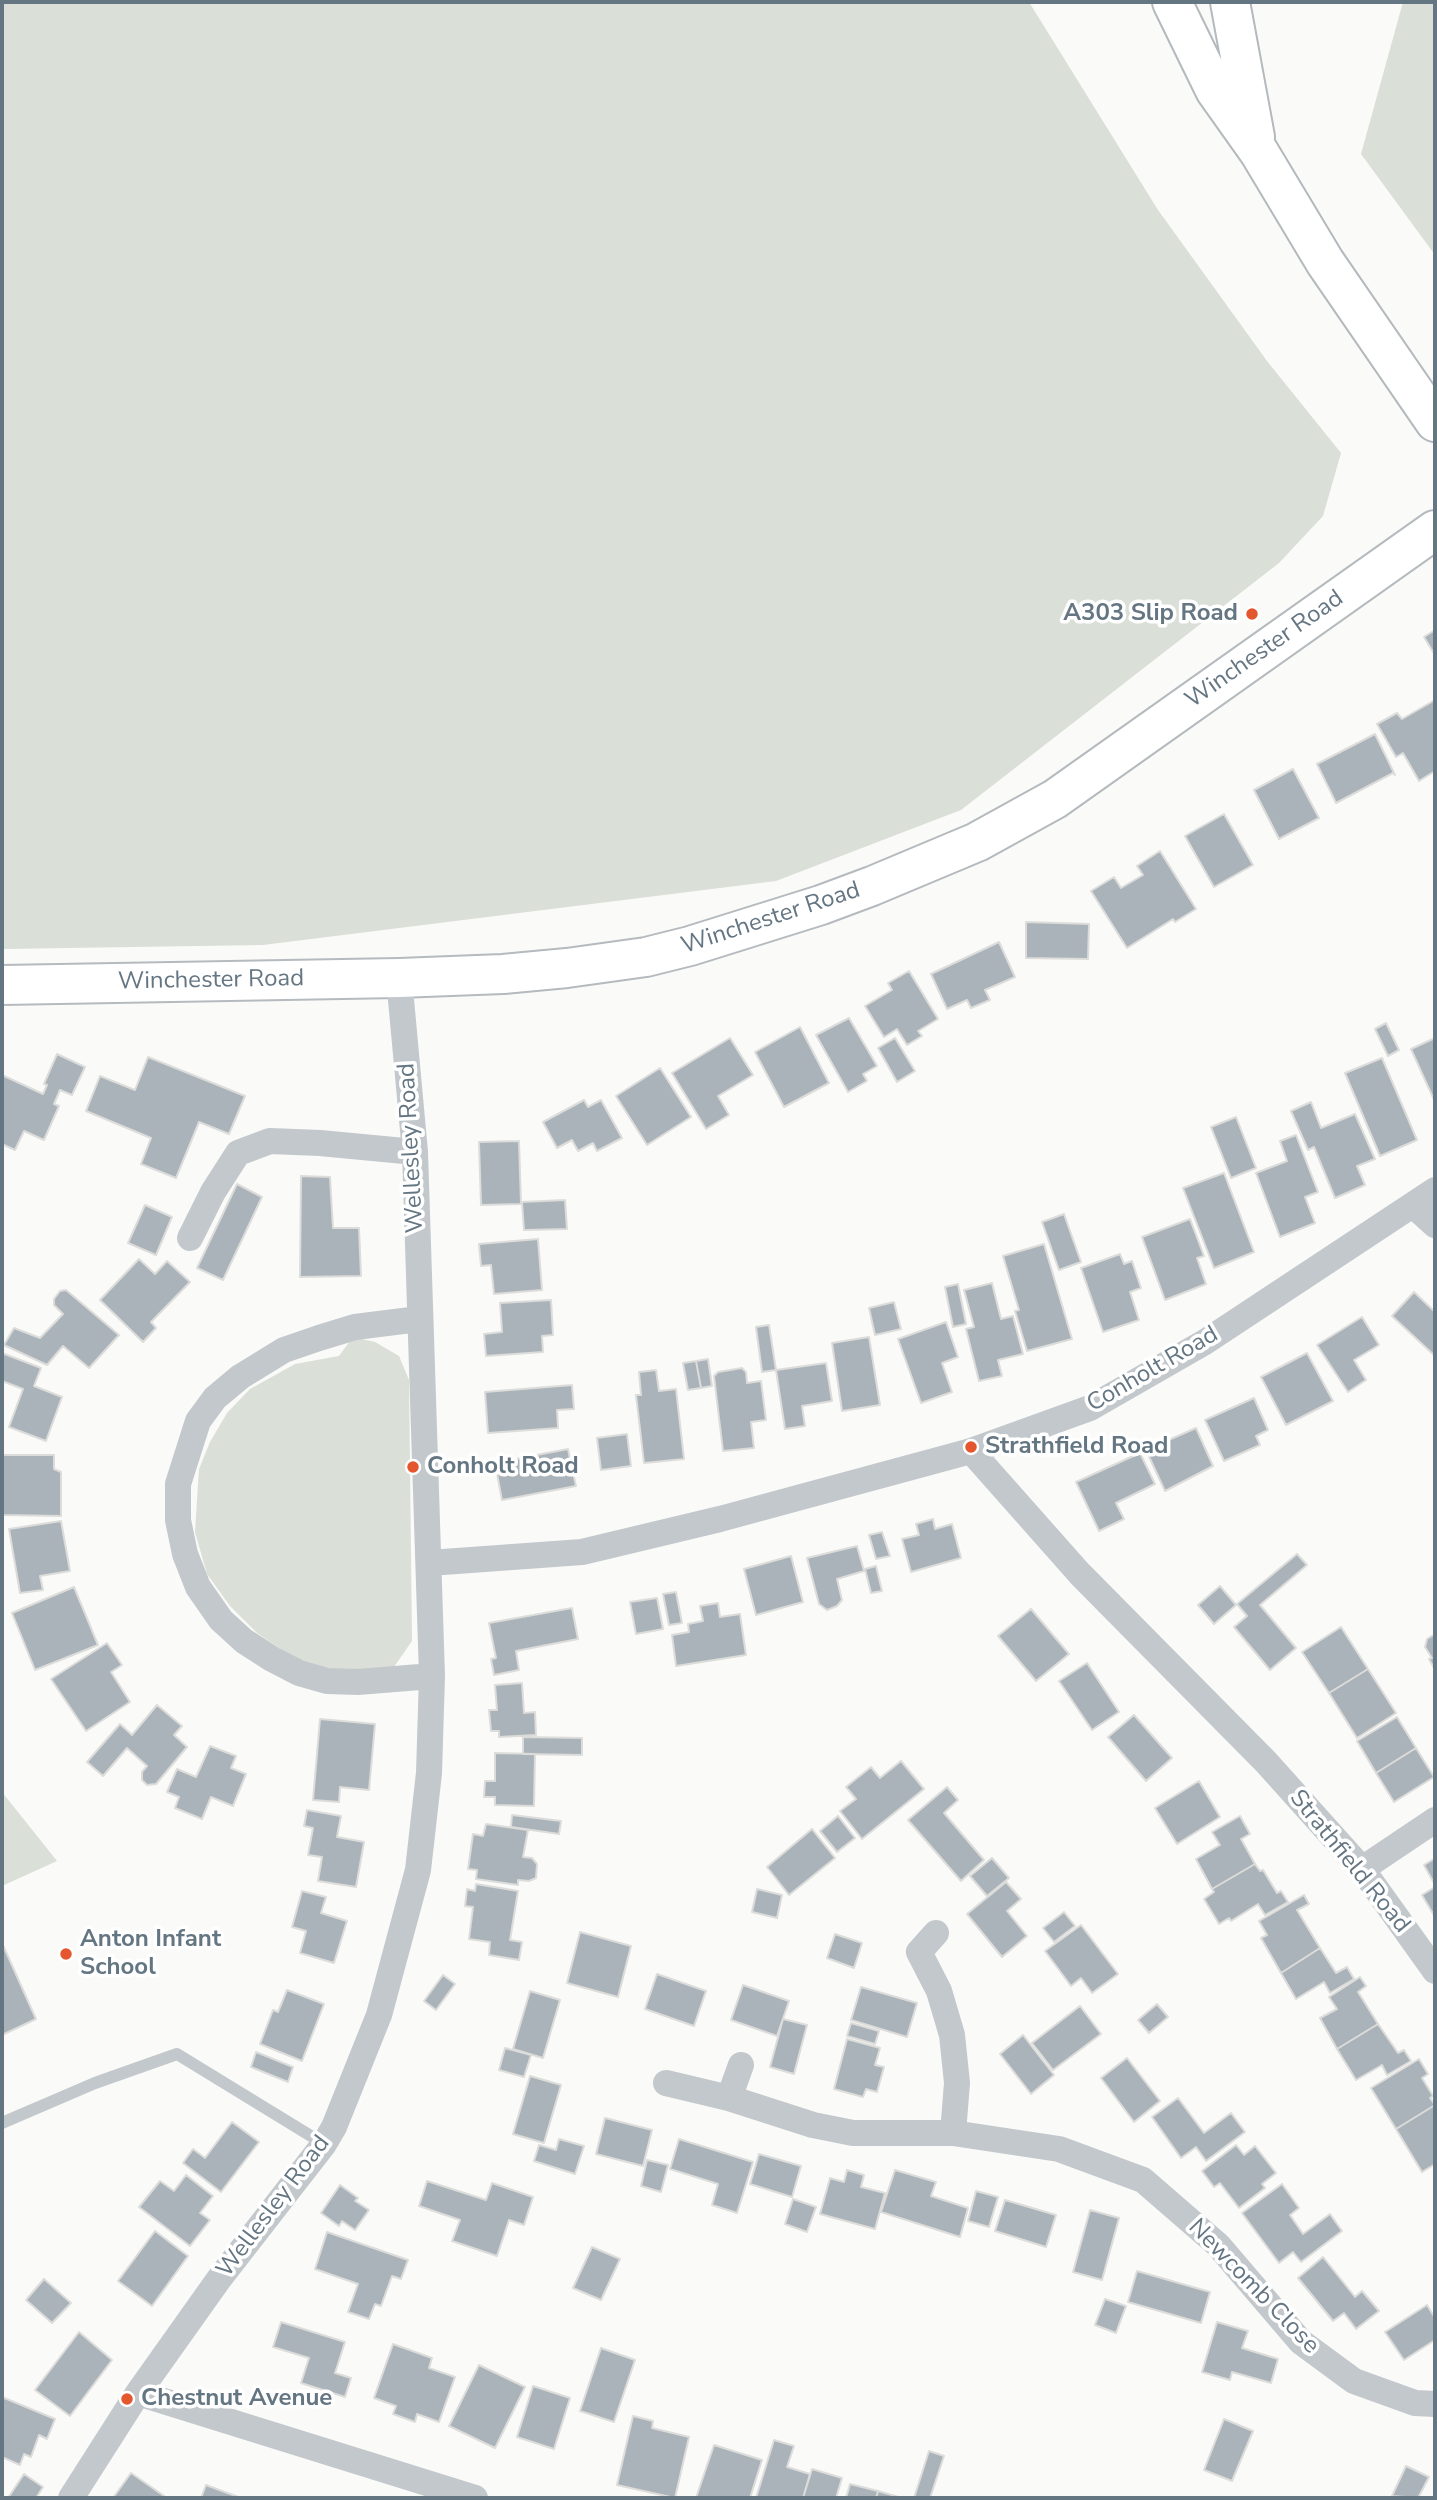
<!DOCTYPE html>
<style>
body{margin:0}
#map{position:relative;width:1437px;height:2500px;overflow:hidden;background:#fafaf8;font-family:"Nunito Sans",sans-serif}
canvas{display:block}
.frame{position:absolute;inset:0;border:4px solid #657683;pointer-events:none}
</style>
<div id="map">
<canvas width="1437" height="2500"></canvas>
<div class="frame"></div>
</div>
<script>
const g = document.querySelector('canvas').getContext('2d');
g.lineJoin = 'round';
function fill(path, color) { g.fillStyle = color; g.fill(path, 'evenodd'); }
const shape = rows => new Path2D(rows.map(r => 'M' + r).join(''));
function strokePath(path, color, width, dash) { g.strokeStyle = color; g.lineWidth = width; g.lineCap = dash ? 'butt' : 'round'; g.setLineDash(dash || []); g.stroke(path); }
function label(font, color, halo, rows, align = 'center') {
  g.font = font + ' "Nunito Sans",sans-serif'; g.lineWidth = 7; g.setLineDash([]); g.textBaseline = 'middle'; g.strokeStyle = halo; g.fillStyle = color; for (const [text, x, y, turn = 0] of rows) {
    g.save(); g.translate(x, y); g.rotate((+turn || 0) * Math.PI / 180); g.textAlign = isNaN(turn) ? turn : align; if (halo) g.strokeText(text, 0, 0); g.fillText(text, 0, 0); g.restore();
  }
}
const green = shape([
 [2,2,1029,2,1158,210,1267,361,1341,453,1323,516,1279,563,961,810,776,881,263,945,2,949],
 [1403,2,1435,2,1435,255,1361,154],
 [353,1337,375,1342,399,1356,409,1380,412,1641,394,1667,373,1674,319,1669,288,1654,257,1633,230,1606,207,1574,195,1532,199,1469,210,1442,227,1413,250,1389,295,1364,339,1356],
 [2,1792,57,1861,2,1886]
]);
const building = shape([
 [1435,630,1435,655,1424,637,1435,630],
 [1435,700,1435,771,1419,781,1403,753,1396,757,1377,724,1397,713,1402,719,1435,700],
 [1375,734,1395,775,1393,773,1336,803,1317,764,1375,734],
 [1293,769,1319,818,1279,839,1254,790,1293,769],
 [1224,814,1253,865,1214,887,1185,836,1224,814],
 [1160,851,1196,909,1175,922,1173,919,1127,948,1091,891,1114,877,1121,888,1143,875,1137,866,1160,851],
 [1026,922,1089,924,1088,959,1026,958,1026,922],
 [999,942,1015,977,985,990,990,1000,971,1008,967,1000,947,1009,931,974,999,942],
 [909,971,938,1019,918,1031,922,1036,907,1045,897,1029,884,1037,865,1006,892,990,888,983,909,971],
 [849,1018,877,1066,863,1074,867,1081,848,1092,816,1035,849,1018],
 [1386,1023,1399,1050,1388,1056,1375,1029,1386,1023],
 [800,1027,829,1083,784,1107,755,1052,800,1027],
 [730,1038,753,1075,718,1096,729,1115,706,1129,672,1073,730,1038],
 [895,1038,915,1071,897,1082,878,1048,895,1038],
 [1435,1038,1435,1102,1411,1049,1435,1038],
 [57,1054,85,1067,72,1095,60,1090,54,1104,59,1106,44,1140,24,1131,15,1150,2,1144,2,1075,43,1094,47,1085,44,1084,57,1054],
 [148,1057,245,1096,229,1134,199,1122,176,1178,141,1164,151,1138,86,1111,100,1076,135,1090,148,1057],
 [1382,1058,1417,1140,1380,1156,1345,1073,1382,1058],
 [660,1068,691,1117,647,1145,616,1096,660,1068],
 [584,1100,588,1107,601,1100,622,1138,597,1151,593,1143,578,1151,572,1140,557,1148,543,1122,584,1100],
 [1311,1102,1321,1128,1355,1114,1375,1159,1357,1166,1365,1185,1335,1198,1314,1147,1308,1150,1291,1111,1311,1102],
 [1236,1117,1256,1168,1231,1178,1211,1127,1236,1117],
 [1296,1135,1318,1192,1305,1197,1315,1223,1280,1237,1256,1173,1287,1161,1280,1141,1296,1135],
 [519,1141,521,1204,481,1205,479,1142,519,1141],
 [1224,1173,1254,1252,1214,1268,1183,1188,1224,1173],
 [301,1176,330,1177,333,1228,359,1228,361,1276,300,1277,301,1176],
 [237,1184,262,1197,223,1280,197,1268,237,1184],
 [565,1200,567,1229,524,1230,522,1202,565,1200],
 [145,1205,172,1217,156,1255,128,1243,145,1205],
 [1064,1214,1081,1262,1059,1270,1042,1222,1064,1214],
 [1190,1219,1204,1256,1197,1258,1206,1284,1165,1300,1142,1237,1190,1219],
 [538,1239,542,1290,494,1294,491,1265,481,1266,479,1244,538,1239],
 [1044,1244,1072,1339,1027,1351,1015,1311,1019,1310,1003,1256,1044,1244],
 [1120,1254,1124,1264,1132,1261,1141,1288,1130,1292,1139,1320,1103,1332,1081,1268,1120,1254],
 [139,1259,155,1274,167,1261,190,1282,151,1322,156,1328,143,1342,100,1300,139,1259],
 [992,1283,1001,1319,1013,1316,1023,1354,998,1360,1002,1376,979,1381,966,1329,974,1327,964,1290,992,1283],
 [958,1284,966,1324,953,1327,945,1287,958,1284],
 [66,1290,119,1335,89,1368,63,1346,47,1365,4,1345,14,1328,40,1338,63,1314,54,1305,54,1299,60,1291,66,1290],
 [1414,1292,1435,1312,1435,1356,1392,1316,1414,1292],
 [551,1300,553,1335,542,1336,543,1352,486,1356,484,1334,502,1332,500,1303,551,1300],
 [894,1302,901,1329,875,1335,869,1308,894,1302],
 [1362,1317,1379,1345,1354,1360,1366,1380,1348,1392,1317,1345,1362,1317],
 [946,1322,958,1357,942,1363,952,1392,921,1403,898,1339,946,1322],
 [769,1325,776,1370,762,1372,756,1327,769,1325],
 [869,1337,880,1405,842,1411,832,1343,869,1337],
 [2,1353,41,1368,34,1386,62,1397,46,1441,9,1427,23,1389,2,1381,2,1353],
 [1307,1353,1333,1401,1286,1425,1261,1377,1307,1353],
 [708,1359,712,1386,701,1388,696,1361,708,1359],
 [696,1361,701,1388,688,1390,683,1363,696,1361],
 [826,1363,832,1401,802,1406,805,1426,785,1429,776,1370,826,1363],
 [742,1368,746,1372,747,1383,761,1381,766,1420,751,1422,754,1448,723,1451,714,1376,718,1372,742,1368],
 [656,1370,659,1391,676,1389,684,1459,644,1463,636,1395,641,1395,639,1372,656,1370],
 [572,1385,574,1409,557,1410,558,1428,488,1433,485,1392,572,1385],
 [1254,1398,1268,1430,1256,1436,1260,1445,1224,1461,1205,1420,1254,1398],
 [1196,1428,1213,1466,1165,1491,1146,1450,1196,1428],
 [627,1434,631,1466,601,1470,597,1438,627,1434],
 [568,1449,576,1486,502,1500,495,1463,568,1449],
 [1140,1453,1155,1484,1116,1503,1124,1519,1099,1531,1076,1482,1140,1453],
 [2,1455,54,1455,54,1469,61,1472,61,1516,2,1515,2,1455],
 [933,1519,935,1529,952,1524,961,1558,911,1572,902,1539,919,1535,916,1524,933,1519],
 [61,1521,70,1571,40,1576,43,1590,20,1593,9,1529,61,1521],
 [882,1532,890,1556,876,1559,869,1535,882,1532],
 [857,1546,864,1571,837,1579,842,1600,837,1606,827,1610,819,1604,807,1558,857,1546],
 [1297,1554,1307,1565,1260,1605,1296,1648,1270,1670,1234,1627,1247,1616,1237,1604,1297,1554],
 [791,1556,803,1602,756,1615,744,1569,791,1556],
 [876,1566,882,1591,871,1593,865,1569,876,1566],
 [1220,1586,1236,1605,1214,1624,1198,1605,1220,1586],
 [74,1587,98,1645,35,1670,12,1613,74,1587],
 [676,1592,682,1623,669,1625,663,1594,676,1592],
 [657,1598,663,1629,636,1634,630,1602,657,1598],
 [718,1603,720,1617,740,1614,746,1655,676,1666,672,1635,689,1632,688,1624,703,1621,700,1606,718,1603],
 [572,1608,578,1639,516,1651,519,1670,494,1675,491,1659,496,1658,489,1623,572,1608],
 [1031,1609,1069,1654,1036,1681,998,1636,1031,1609],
 [1341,1627,1368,1669,1329,1693,1302,1652,1341,1627],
 [1435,1634,1435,1670,1429,1659,1432,1658,1425,1647,1427,1639,1435,1634],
 [107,1643,122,1665,111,1672,130,1702,86,1731,51,1679,107,1643],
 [1087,1663,1119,1712,1092,1730,1059,1681,1087,1663],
 [1368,1669,1396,1713,1357,1738,1329,1693,1368,1669],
 [522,1683,524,1713,535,1712,536,1735,499,1737,499,1731,491,1731,489,1710,497,1710,495,1685,522,1683],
 [157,1705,182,1726,174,1735,187,1747,156,1784,147,1785,142,1780,142,1772,147,1766,127,1748,103,1776,87,1762,120,1724,132,1735,157,1705],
 [1134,1715,1172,1758,1146,1781,1108,1737,1134,1715],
 [1397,1717,1416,1748,1376,1773,1357,1741,1397,1717],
 [320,1719,375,1724,369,1790,340,1787,339,1802,313,1800,320,1719],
 [523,1737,582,1738,582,1755,523,1754,523,1737],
 [210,1746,236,1756,231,1768,246,1774,233,1806,211,1797,202,1819,175,1808,179,1797,167,1792,177,1769,196,1777,210,1746],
 [1416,1748,1434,1777,1394,1802,1376,1773,1416,1748],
 [495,1753,535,1754,534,1806,495,1805,495,1797,484,1797,485,1781,495,1781,495,1753],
 [901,1761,924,1789,862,1839,840,1811,856,1799,846,1787,871,1767,880,1778,901,1761],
 [1199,1781,1220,1817,1177,1844,1155,1808,1199,1781],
 [947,1787,958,1800,944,1813,984,1860,961,1881,908,1820,947,1787],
 [307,1810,341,1816,337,1837,364,1842,356,1887,318,1881,322,1857,308,1855,313,1828,304,1826,307,1810],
 [512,1815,561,1821,559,1834,511,1827,512,1815],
 [838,1816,855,1838,837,1852,820,1831,838,1816],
 [1240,1816,1250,1834,1241,1839,1255,1864,1212,1889,1196,1859,1220,1845,1212,1832,1240,1816],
 [486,1824,528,1830,523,1857,532,1858,537,1864,536,1878,529,1881,518,1880,518,1885,476,1879,477,1870,468,1869,473,1834,483,1836,486,1824],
 [812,1829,835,1858,789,1895,767,1867,812,1829],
 [992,1858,1009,1878,987,1896,970,1876,992,1858],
 [1434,1859,1435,1862,1435,1885,1424,1865,1434,1859],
 [1255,1864,1260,1871,1263,1870,1277,1893,1281,1891,1288,1902,1265,1915,1258,1904,1231,1921,1229,1918,1219,1924,1204,1899,1214,1892,1212,1889,1255,1864],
 [1006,1882,1021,1899,1007,1911,1027,1936,1002,1957,967,1914,1006,1882],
 [476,1884,518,1891,510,1940,522,1942,519,1960,489,1955,490,1942,469,1939,473,1907,465,1906,467,1889,475,1891,476,1884],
 [1435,1887,1435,1917,1422,1895,1435,1887],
 [757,1889,782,1895,777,1918,752,1912,757,1889],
 [302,1891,326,1897,321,1913,347,1921,334,1963,300,1953,306,1931,292,1927,302,1891],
 [1304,1895,1309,1904,1297,1910,1320,1948,1281,1973,1261,1938,1267,1935,1259,1921,1304,1895],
 [1064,1912,1075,1926,1054,1942,1043,1928,1064,1912],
 [1081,1925,1118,1974,1092,1993,1081,1978,1071,1986,1045,1951,1081,1925],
 [580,1932,631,1946,618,1997,567,1983,580,1932],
 [835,1934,862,1943,854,1968,827,1958,835,1934],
 [2,1943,36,2019,2,2035,2,1943],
 [1320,1948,1336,1973,1347,1967,1354,1979,1330,1993,1324,1982,1296,1999,1281,1973,1320,1948],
 [657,1974,706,1991,694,2026,645,2009,657,1974],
 [443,1975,455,1984,436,2010,424,2001,443,1975],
 [1360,1977,1366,1986,1358,1992,1378,2024,1337,2049,1320,2018,1337,2009,1329,1997,1360,1977],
 [743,1985,789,2001,777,2036,731,2020,743,1985],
 [861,1987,917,2003,907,2037,851,2020,861,1987],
 [287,1990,324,2004,302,2061,260,2044,273,2010,278,2012,287,1990],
 [530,1991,560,2000,543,2058,513,2049,530,1991],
 [1157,2004,1168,2017,1149,2033,1138,2020,1157,2004],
 [1080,2006,1101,2034,1053,2070,1032,2043,1080,2006],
 [783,2019,807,2025,794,2074,770,2067,783,2019],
 [851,2023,879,2031,875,2044,847,2036,851,2023],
 [1378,2024,1398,2053,1404,2050,1411,2061,1387,2075,1382,2065,1356,2080,1337,2049,1378,2024],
 [1023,2035,1054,2075,1031,2094,1000,2054,1023,2035],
 [847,2039,880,2048,875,2065,884,2067,877,2092,866,2089,863,2097,834,2089,847,2039],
 [505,2048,531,2055,524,2077,499,2070,505,2048],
 [256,2052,293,2067,288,2082,251,2067,256,2052],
 [1127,2058,1160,2101,1134,2122,1101,2078,1127,2058],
 [1419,2059,1428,2074,1422,2078,1433,2096,1430,2098,1435,2105,1396,2129,1371,2088,1419,2059],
 [530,2076,561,2085,544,2143,513,2134,530,2076],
 [1178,2098,1204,2133,1231,2113,1245,2132,1206,2161,1196,2147,1181,2158,1152,2117,1178,2098],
 [1435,2105,1435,2164,1422,2172,1396,2129,1435,2105],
 [605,2118,652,2130,643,2166,596,2154,605,2118],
 [232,2122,259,2142,221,2192,183,2163,193,2149,205,2158,232,2122],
 [559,2139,584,2146,575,2174,534,2161,539,2145,556,2150,559,2139],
 [679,2139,753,2162,737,2213,712,2205,718,2184,670,2169,679,2139],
 [1236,2145,1244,2155,1255,2146,1276,2173,1262,2184,1265,2188,1239,2208,1220,2183,1214,2187,1202,2171,1236,2145],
 [759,2154,801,2166,792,2197,750,2184,759,2154],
 [647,2160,668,2165,661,2192,641,2186,647,2160],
 [847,2170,864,2175,861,2187,885,2193,875,2229,820,2214,830,2178,844,2182,847,2170],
 [895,2170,936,2182,931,2196,968,2208,960,2237,881,2212,895,2170],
 [186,2175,213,2196,200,2213,210,2220,190,2246,139,2207,160,2181,174,2191,186,2175],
 [427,2181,486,2200,492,2183,533,2197,524,2225,509,2220,497,2256,452,2241,460,2220,419,2206,427,2181],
 [1282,2184,1299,2208,1290,2215,1303,2234,1330,2214,1342,2231,1301,2262,1293,2252,1279,2263,1242,2213,1282,2184],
 [340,2185,358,2198,355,2201,369,2210,355,2230,342,2221,339,2226,321,2213,340,2185],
 [976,2191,998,2197,989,2227,968,2221,976,2191],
 [793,2199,816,2207,807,2232,785,2224,793,2199],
 [1005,2200,1056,2215,1046,2247,995,2231,1005,2200],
 [1090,2210,1119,2218,1102,2280,1073,2272,1090,2210],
 [155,2231,188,2256,152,2306,118,2281,155,2231],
 [327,2232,408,2260,401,2279,392,2276,381,2306,375,2304,369,2319,348,2312,358,2284,315,2269,327,2232],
 [592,2247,620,2259,601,2300,573,2288,592,2247],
 [1323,2257,1355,2297,1362,2291,1379,2311,1356,2329,1344,2313,1333,2321,1298,2278,1323,2257],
 [1137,2271,1210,2292,1201,2323,1128,2302,1137,2271],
 [44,2279,71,2303,52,2323,26,2300,44,2279],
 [1105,2299,1126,2306,1116,2333,1095,2325,1105,2299],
 [1427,2305,1435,2318,1435,2340,1404,2360,1385,2332,1427,2305],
 [281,2322,345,2342,335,2373,351,2378,345,2397,301,2383,309,2358,273,2347,281,2322],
 [1217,2322,1248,2331,1242,2348,1278,2359,1271,2383,1232,2372,1230,2380,1202,2372,1217,2322],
 [79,2332,112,2360,70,2416,35,2390,79,2332],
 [393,2344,432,2358,429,2368,455,2377,439,2422,417,2414,415,2422,393,2414,396,2406,374,2398,393,2344],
 [601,2348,635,2360,614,2422,580,2411,601,2348],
 [479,2365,525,2387,495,2448,449,2426,479,2365],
 [533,2386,570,2398,554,2449,517,2437,533,2386],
 [2,2397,55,2419,47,2439,39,2435,31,2457,24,2454,20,2465,2,2457,2,2397],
 [633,2416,653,2421,652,2428,689,2437,675,2498,617,2485,633,2416],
 [1224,2419,1253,2431,1232,2481,1204,2470,1224,2419],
 [774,2440,794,2446,787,2467,810,2474,803,2498,756,2498,774,2440],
 [714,2445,762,2460,750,2498,696,2498,714,2445],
 [929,2451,944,2456,930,2498,932,2498,914,2498,929,2451],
 [1406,2466,1429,2477,1418,2498,1392,2496,1406,2466],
 [812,2469,842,2478,836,2498,803,2498,812,2469],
 [131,2473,167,2498,113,2498,131,2473],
 [24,2474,43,2487,36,2498,8,2498,24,2474],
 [850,2484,878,2491,876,2498,846,2498,850,2484],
 [206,2485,241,2498,201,2498,206,2485],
 [878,2491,902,2498,876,2498,878,2491]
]);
const service = shape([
 [2,2123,95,2083,177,2054,324,2144]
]);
const minor = shape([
 [1414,1206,1435,1225],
 [190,1238,213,1192,238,1153,270,1141,320,1143,415,1152],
 [419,1319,355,1327,319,1338,284,1350,240,1377,215,1398,198,1421,178,1484,178,1520,185,1554,198,1587,221,1620,244,1641,272,1659,299,1673,327,1681,358,1682,432,1676],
 [971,1451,1080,1574,1266,1762,1362,1869,1435,1971],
 [429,1563,582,1552,720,1519,971,1451,1090,1408,1205,1342,1435,1190],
 [1362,1869,1435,1820],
 [936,1933,919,1952,939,1991,952,2035,957,2083,953,2133],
 [666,2083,729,2098,813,2125,853,2133,953,2133,1059,2149,1143,2180,1218,2245,1301,2342,1354,2381,1415,2403,1435,2404],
 [729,2098,741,2065],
 [138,2393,475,2498],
 [71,2498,138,2393,219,2279,324,2144,334,2127,379,2015,418,1870,429,1773,432,1676,415,1152,399,978]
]);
const primary = shape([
 [2,985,399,978,503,974,567,968,646,957,690,946,821,905,872,886,977,842,1055,799,1435,530]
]);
const trunk = shape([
 [1172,2,1215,90,1259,152,1325,262,1435,422],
 [1230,2,1255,137]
]);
const markers = [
 [1252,614,7,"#e4572e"],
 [971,1447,7,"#e4572e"],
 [413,1467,7,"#e4572e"],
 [66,1954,7,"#e4572e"],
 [127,2399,7,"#e4572e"]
];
const poiNames = [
 ["A303 Slip Road",1238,614,"right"],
 ["Strathfield Road",985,1447],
 ["Conholt Road",427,1467],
 ["Anton Infant",80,1940],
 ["School",80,1968],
 ["Chestnut Avenue",141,2399]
];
const streetNames = [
 ["Winchester Road",1265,650,-35],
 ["Winchester Road",771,919,-18],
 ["Winchester Road",211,981,-1],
 ["Wellesley Road",412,1148,-93],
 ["Conholt Road",1153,1370,-30],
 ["Strathfield Road",1349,1862,51],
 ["Wellesley Road",274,2207,-53],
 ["Newcomb Close",1253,2287,46]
];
fill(green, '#dadfd7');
fill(building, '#aab3b9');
strokePath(building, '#dcdcda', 2);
strokePath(primary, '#b5babe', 42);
strokePath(trunk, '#b4b9bd', 42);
strokePath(service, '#c3c8cc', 12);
strokePath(minor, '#c3c8cc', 26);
strokePath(primary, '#fff', 38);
strokePath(trunk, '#fff', 38);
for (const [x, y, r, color] of markers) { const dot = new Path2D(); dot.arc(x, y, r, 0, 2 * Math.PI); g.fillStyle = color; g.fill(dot); strokePath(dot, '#fff', 2.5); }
label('bold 24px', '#657683', '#fff', poiNames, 'left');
label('24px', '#657683', '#fff', streetNames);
</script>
